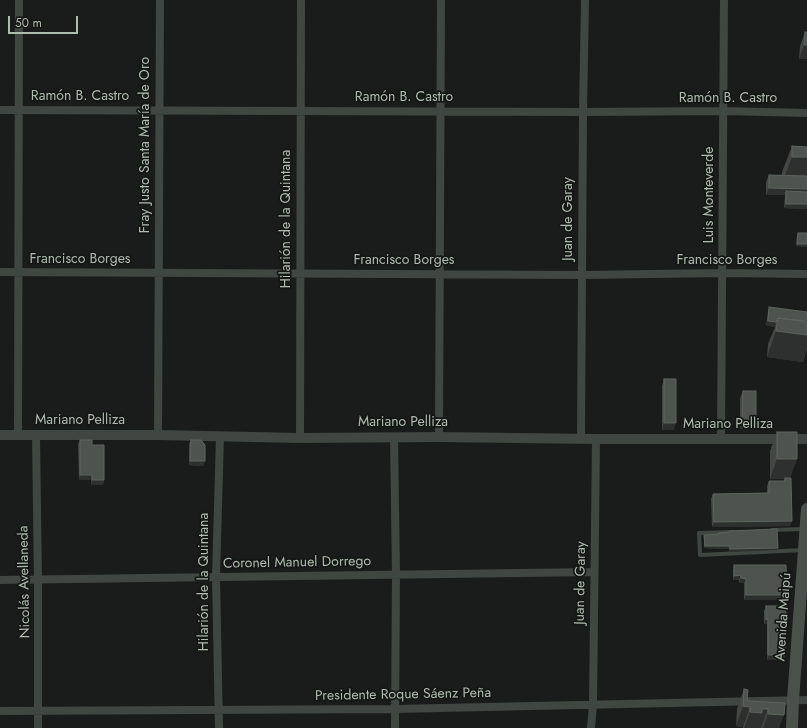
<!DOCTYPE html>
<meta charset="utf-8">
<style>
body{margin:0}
#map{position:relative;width:807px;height:728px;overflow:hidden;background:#1a1c1b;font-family:Jost,sans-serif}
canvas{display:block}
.scale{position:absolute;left:8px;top:16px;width:70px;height:18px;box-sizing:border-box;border:2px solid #aebbae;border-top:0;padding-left:5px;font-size:12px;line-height:14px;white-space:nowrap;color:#aebbae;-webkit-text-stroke:3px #151716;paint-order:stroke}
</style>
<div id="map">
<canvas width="807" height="728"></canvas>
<div class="scale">50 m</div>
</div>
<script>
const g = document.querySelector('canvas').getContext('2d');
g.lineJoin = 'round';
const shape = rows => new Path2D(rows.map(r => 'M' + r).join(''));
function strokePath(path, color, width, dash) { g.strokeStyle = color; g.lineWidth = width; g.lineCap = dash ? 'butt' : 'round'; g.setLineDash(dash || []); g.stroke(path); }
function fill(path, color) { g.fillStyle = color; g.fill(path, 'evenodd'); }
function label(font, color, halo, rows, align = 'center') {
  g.font = font + ' Jost,sans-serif'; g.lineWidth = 3.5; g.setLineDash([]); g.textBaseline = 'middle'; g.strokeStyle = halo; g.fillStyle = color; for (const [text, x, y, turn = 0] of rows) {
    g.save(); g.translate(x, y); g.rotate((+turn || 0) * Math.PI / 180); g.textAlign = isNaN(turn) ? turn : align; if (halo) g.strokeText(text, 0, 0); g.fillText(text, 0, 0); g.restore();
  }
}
const service = shape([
 [772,530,803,529],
 [733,532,699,533,700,555,803,550]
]);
const minor = shape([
 [0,110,583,112,723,111,807,113],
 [0,272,582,275,723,273,807,274],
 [18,435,19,0],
 [36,435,38,581,38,728],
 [158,435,160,0],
 [394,437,396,575,395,728],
 [439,437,441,0],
 [300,438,301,0],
 [581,438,583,112,585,0],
 [721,439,724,0],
 [0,580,594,572],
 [0,711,395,709,807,700],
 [219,728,216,577,220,436],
 [591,728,593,705,596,439]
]);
const tertiary = shape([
 [0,435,158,435,300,438,439,437,596,439,807,439]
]);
const secondary = shape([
 [792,728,793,700,807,509]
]);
const wall = shape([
 [805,32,807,32,807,59,799,59,800,46],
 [792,146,807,147,807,209,784,208,785,195,766,195,766,182,769,175,782,175,782,172],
 [798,233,807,233,807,247,796,246,797,235],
 [769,307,807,322,807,349,803,362,767,357,768,344,775,327,766,325,768,312],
 [664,379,674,430,662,430,662,386],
 [743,391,753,429,740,429,740,398],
 [777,432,790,478,792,521,790,526,712,527,711,499,713,494,767,493,767,486,769,481,784,481,784,479,770,479,770,451],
 [80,440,92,445,104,480,103,485,91,485,91,480,79,480,78,444],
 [191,440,205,461,203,466,189,465,189,444],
 [729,531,778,548,777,550,729,552,729,549,704,548,704,535,718,534,719,533,728,532],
 [734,565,787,595,785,600,744,600,744,583,739,583,739,580,733,580,733,570],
 [766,606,785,655,784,659,767,660,767,624,764,624,764,611],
 [744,689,747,701,785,703,779,728,743,728,743,727,736,726,737,709]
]);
const shadedWall = shape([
 [804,45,807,45,807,59,799,59],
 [792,157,807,157,807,183,782,183],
 [769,188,807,189,807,196,786,191,785,195,766,195],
 [786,204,807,204,807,209,784,208],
 [797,244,807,244,807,247,796,246],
 [768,321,776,322,775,327,766,325],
 [776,331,807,335,807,349,803,362,767,357],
 [742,421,756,422,753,429,740,429],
 [664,423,676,423,674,430,662,430],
 [777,459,797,459,790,479,770,479],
 [190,461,205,461,203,466,189,465],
 [80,475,92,475,91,480,79,480],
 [92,480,104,480,103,485,91,485],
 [792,521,790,526,712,527,714,522],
 [705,546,730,546,729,549,704,548],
 [778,548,777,550,729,552,730,549],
 [741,575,739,580,733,580,734,576],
 [741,578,746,579,744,583,739,583],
 [746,595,787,595,785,600,744,600],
 [766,619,768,620,767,624,764,624],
 [768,655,785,655,784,659,767,660],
 [743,706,750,707,743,727,736,726],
 [762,709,768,709,761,728,744,728,750,712],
 [768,714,784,715,779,728,763,728]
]);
const building = shape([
 [805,32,807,32,807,45,804,45,805,32],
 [792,146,807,147,807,157,792,157,792,146],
 [769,175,807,176,807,189,769,188,769,175],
 [786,191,807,192,807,204,786,204,786,191],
 [798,233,807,233,807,244,797,244,798,233],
 [769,307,807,312,806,321,778,318,776,322,768,321,769,307],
 [778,318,807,322,807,335,776,331,778,318],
 [664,379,676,379,676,423,664,423,664,379],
 [743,391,756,391,756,422,742,421,743,391],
 [777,432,797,432,797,459,777,459,777,432],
 [80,440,92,440,92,445,104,445,104,480,92,480,92,475,80,475,80,440],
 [191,440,201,440,205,445,205,461,190,461,191,440],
 [785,478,791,478,792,521,714,522,713,494,769,493,769,481,785,481,785,478],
 [777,529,778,548,730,549,730,546,705,546,704,535,719,534,719,533,729,532,729,531,777,529],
 [734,565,786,565,787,595,746,595,746,579,741,578,741,575,734,576,734,565],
 [766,606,786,606,785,655,768,655,768,620,766,619,766,606],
 [744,689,748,690,747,701,785,703,784,715,768,714,768,709,762,709,762,713,750,712,750,707,743,706,744,689]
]);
const streetNames = [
 ["Ramón B. Castro",80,97],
 ["Ramón B. Castro",404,98],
 ["Ramón B. Castro",728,99],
 ["Fray Justo Santa María de Oro",146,145,-90],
 ["Luis Monteverde",710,195,-90],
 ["Hilarión de la Quintana",287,219,-90],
 ["Juan de Garay",569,219,-90],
 ["Francisco Borges",80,260],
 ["Francisco Borges",404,261],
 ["Francisco Borges",727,261],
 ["Mariano Pelliza",80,421],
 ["Mariano Pelliza",403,423],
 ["Mariano Pelliza",728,425],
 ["Coronel Manuel Dorrego",297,563,-1],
 ["Nicolás Avellaneda",25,582,-91],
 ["Hilarión de la Quintana",205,582,-90],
 ["Juan de Garay",581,583,-89],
 ["Avenida Maipú",784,617,-86],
 ["Presidente Roque Sáenz Peña",403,695,-1]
];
strokePath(service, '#404642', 4);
strokePath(minor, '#404642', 8);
strokePath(tertiary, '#404642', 10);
strokePath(secondary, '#4a514a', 12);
fill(wall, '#424743');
fill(shadedWall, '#2d302e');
fill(building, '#4e534f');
strokePath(building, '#5d645e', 1);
label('14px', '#aebbae', '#151716', streetNames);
</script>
